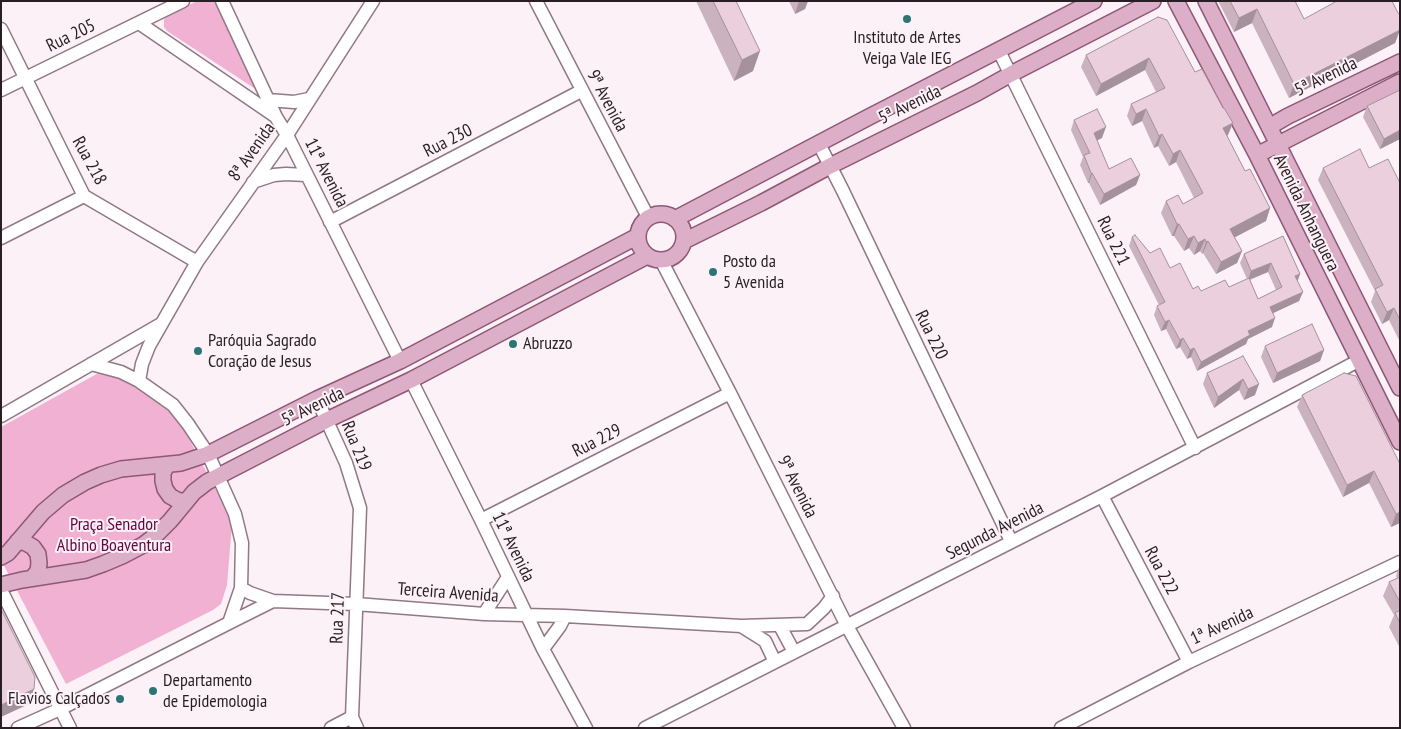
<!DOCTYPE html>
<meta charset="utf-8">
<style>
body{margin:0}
#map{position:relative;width:1401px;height:729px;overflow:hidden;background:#fcf1f7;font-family:"PT Sans Narrow",sans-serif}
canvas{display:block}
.frame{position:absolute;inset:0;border:2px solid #281e23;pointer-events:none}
</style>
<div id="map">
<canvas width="1401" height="729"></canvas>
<div class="frame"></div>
</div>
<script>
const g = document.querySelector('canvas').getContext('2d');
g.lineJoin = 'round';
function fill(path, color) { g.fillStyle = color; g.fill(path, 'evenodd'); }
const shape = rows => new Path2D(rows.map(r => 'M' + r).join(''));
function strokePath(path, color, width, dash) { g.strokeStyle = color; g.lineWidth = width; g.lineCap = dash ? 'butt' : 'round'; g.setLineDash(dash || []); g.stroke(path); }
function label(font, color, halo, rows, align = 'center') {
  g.font = font + ' "PT Sans Narrow",sans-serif'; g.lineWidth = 4; g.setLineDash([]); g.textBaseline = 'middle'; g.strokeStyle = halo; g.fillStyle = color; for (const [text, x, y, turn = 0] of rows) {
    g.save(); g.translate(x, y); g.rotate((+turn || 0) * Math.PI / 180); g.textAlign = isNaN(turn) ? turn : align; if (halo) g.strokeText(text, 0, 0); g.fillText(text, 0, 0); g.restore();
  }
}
const green = shape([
 [209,1,214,2,217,5,263,94,167,31,164,27,164,19,167,16,195,2],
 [102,371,121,377,171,410,187,435,223,503,232,524,227,585,221,604,213,610,66,684,1,560,1,427]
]);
const minor = shape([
 [222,1,276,117,287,135,400,361],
 [536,1,648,217],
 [139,23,275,116],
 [1,29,84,196,197,262],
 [999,51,1195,448],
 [1,90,183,1],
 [268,100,294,102,309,99],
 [819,144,843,191,1011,541],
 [253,182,274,175,286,174,306,175],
 [330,222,581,91],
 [1,238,84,196],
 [661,260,730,393,847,626,904,728],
 [411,380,481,520,543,649,586,728],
 [139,381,142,364,149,346,197,262,287,135,373,1],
 [317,399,346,463,360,508,352,717,357,728],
 [1,416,161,324],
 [1102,496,1189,662],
 [481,520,730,393],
 [241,588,250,593,273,601,356,604,484,614,565,616,741,626,807,624,824,608,833,596],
 [1,590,70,728],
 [484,614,508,577],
 [229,623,273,601],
 [741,626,765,641,775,662],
 [780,626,794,652],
 [543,649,560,626,565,616],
 [18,728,60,709,229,623,241,588,242,543,235,514,208,454,188,424,173,405,139,381,121,372,91,364],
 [331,728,352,717],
 [645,728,1102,496,1358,361],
 [1061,728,1189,662,1400,562]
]);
const major = shape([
 [1176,1,1257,155,1400,442],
 [1206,1,1400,388],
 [1269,127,1288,116,1400,62],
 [1257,155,1400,82],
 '638 237a23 23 0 1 1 46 0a23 23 0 1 1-46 0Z',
 [675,219,867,118,1094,1],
 [684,241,761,203,830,166,977,93,1011,74,1153,1],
 [167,465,163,473,163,481,165,489,170,496,177,500,185,502],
 [18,541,26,543,33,547,38,554,39,563,38,571,33,577],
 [1,557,8,553,43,512,63,495,85,482,101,475,121,469,181,463,208,454,317,399,400,361,638,236],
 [1,585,22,580,86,570,103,564,122,556,143,545,155,536,170,521,194,492,207,482,327,420,411,380,647,256]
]);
const wall = shape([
 [696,1,736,1,753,71,734,81],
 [789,1,808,1,805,9,795,14],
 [1218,1,1295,1,1304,19,1400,30,1395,43,1289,98,1252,23,1234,32],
 [1158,17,1228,135,1227,136,1245,171,1270,208,1266,221,1234,237,1242,251,1237,263,1216,274,1203,253,1202,254,1200,251,1194,255,1189,248,1184,251,1174,236,1172,236,1161,213,1166,201,1183,204,1194,198,1176,162,1169,166,1158,146,1154,148,1142,121,1132,126,1127,116,1131,104,1156,92,1145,70,1096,96,1081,67,1086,55],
 [1367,106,1400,139,1380,149,1363,117],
 [1074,120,1102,138,1097,140,1109,169,1140,175,1136,185,1100,205,1089,183,1088,183,1080,165,1083,157,1071,130],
 [1323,168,1369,168,1400,183,1400,342,1389,320,1382,324,1371,302,1375,291,1318,180],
 [1283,236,1300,274,1297,281,1303,292,1299,301,1273,313,1272,327,1248,339,1246,344,1197,371,1191,357,1187,359,1180,347,1176,349,1166,329,1161,331,1154,315,1157,306,1159,305,1129,246,1132,237,1150,253,1170,268,1193,289,1201,291,1229,287,1247,279,1240,263,1244,254],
 [1268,272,1276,290,1258,299,1250,280],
 [1265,346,1324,350,1320,361,1273,383,1261,357],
 [1243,356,1255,395,1244,400,1239,390,1214,408,1203,384,1207,373],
 [1344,373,1400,523,1391,527,1369,483,1343,497,1297,407,1302,395],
 [1400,564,1400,648,1389,627,1394,615,1383,596,1389,582,1397,578,1396,576]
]);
const shadedWall = shape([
 [799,1,808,1,805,9,795,14],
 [1257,9,1252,23,1234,32,1239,18],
 [1400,30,1395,43,1289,98,1294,84],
 [760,51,753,71,734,81,742,60],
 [1149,58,1145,70,1096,96,1101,84],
 [1146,109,1142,121,1132,126,1136,114],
 [1233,123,1228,135,1218,140,1223,128],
 [1106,127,1102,138,1090,144,1094,133],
 [1400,130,1400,139,1380,149,1384,139],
 [1162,134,1158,146,1154,148,1159,136],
 [1180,150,1176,162,1169,166,1173,154],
 [1091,173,1092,173,1089,183,1088,183],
 [1140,175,1136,185,1100,205,1104,194],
 [1270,208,1266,221,1226,242,1230,229],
 [1177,224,1179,224,1174,236,1172,236],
 [1194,236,1189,248,1184,251,1188,239],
 [1205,239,1200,251,1194,255,1198,243],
 [1208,241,1203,253,1202,254,1206,242],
 [1242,251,1237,263,1216,274,1221,262],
 [1271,263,1268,272,1248,280,1251,271],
 [1300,274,1297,283,1295,276],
 [1303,292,1299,301,1267,316,1270,307],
 [1394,308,1389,320,1382,324,1387,312],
 [1275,318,1272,327,1248,339,1246,344,1197,371,1201,362,1248,331],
 [1169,320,1166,329,1161,331,1165,322],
 [1183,338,1180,347,1176,349,1180,340],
 [1194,348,1191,357,1187,359,1190,350],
 [1324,350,1320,361,1273,383,1277,373],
 [1243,379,1239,390,1214,408,1218,397],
 [1259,384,1255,395,1244,400,1248,389],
 [1374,471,1369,483,1343,497,1347,485],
 [1400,512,1400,523,1391,527,1396,514],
 [34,689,29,704,1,717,1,705]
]);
const building = shape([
 [713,1,736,1,760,51,742,60,713,1],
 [1230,1,1295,1,1304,19,1337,1,1392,1,1398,13,1400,15,1400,30,1294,84,1257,9,1239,18,1230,1],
 [1158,17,1167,20,1195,72,1202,69,1223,108,1224,108,1233,123,1223,128,1245,171,1250,169,1270,208,1230,229,1242,251,1221,262,1208,241,1206,242,1205,239,1198,243,1194,236,1188,239,1179,224,1177,224,1166,201,1178,195,1183,204,1203,193,1180,150,1173,154,1162,134,1159,136,1146,109,1136,114,1131,104,1165,88,1149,58,1101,84,1086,55,1158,17],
 [1400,90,1400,130,1384,139,1367,106,1400,90],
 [1097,109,1106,127,1094,133,1109,169,1131,158,1140,175,1104,194,1092,173,1091,173,1084,155,1090,153,1074,120,1097,109],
 [1360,149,1369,168,1388,159,1400,183,1400,320,1394,308,1387,312,1375,289,1383,285,1323,168,1360,149],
 [1135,235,1150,253,1160,248,1170,268,1180,263,1193,289,1198,286,1201,291,1225,280,1229,287,1249,278,1258,299,1282,287,1271,263,1251,271,1244,254,1283,236,1300,274,1295,276,1303,292,1270,307,1275,318,1248,331,1250,335,1201,362,1194,348,1190,350,1183,338,1180,340,1169,320,1165,322,1157,306,1165,302,1132,237,1135,235],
 [1312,324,1324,350,1277,373,1265,346,1312,324],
 [1243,356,1259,384,1248,389,1243,379,1218,397,1207,373,1243,356],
 [1344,373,1356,376,1400,464,1400,512,1396,514,1374,471,1347,485,1302,395,1344,373],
 [1400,577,1400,602,1389,582,1400,577],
 [1,609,35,677,34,689,1,705,1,609],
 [1400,610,1400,623,1395,613,1400,610]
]);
const markers = [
 [907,19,5,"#2b7576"],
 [713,272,5,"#2b7576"],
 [513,344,5,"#2b7576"],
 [198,351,5,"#2b7576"],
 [153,691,5,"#2b7576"],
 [120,699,5,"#2b7576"]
];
const streetNames = [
 ["Rua 205",71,36,-26],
 ["5ª Avenida",1326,77,-26],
 ["9ª Avenida",607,101,62],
 ["5ª Avenida",910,105,-26],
 ["Rua 230",448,141,-27],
 ["8ª Avenida",252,152,-55],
 ["Rua 218",89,161,61],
 ["11ª Avenida",326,173,63],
 ["Avenida Anhanguera",1306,213,64],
 ["Rua 221",1113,241,64],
 ["Rua 220",931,335,64],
 ["5ª Avenida",313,407,-26],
 ["Rua 229",597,441,-27],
 ["Rua 219",356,446,68],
 ["9ª Avenida",797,487,63],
 ["Segunda Avenida",995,531,-27],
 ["11ª Avenida",513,547,64],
 ["Rua 222",1161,571,62],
 ["Terceira Avenida",448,593,4],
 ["Rua 217",338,618,-88],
 ["1ª Avenida",1222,626,-25]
];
const poiNames = [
 ["Instituto de Artes",907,38,"center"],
 ["Veiga Vale IEG",907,59,"center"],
 ["Posto da",723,262],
 ["5 Avenida",723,283],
 ["Paróquia Sagrado",208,341],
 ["Coração de Jesus",208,362],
 ["Abruzzo",523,344],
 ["Departamento",163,681],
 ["de Epidemologia",163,702],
 ["Flavios Calçados",110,699,"right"]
];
const parkNames = [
 ["Praça Senador",114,525],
 ["Albino Boaventura",114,546]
];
fill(green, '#f1b1d2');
strokePath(minor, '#907884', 15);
strokePath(major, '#8e5876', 18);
strokePath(minor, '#fff', 12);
strokePath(major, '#dcaec7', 15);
fill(wall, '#cab2be');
fill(shadedWall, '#a4919b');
fill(building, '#ebcfdd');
strokePath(building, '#a4919b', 1);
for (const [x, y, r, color] of markers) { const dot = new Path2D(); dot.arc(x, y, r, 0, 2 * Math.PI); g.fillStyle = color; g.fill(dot); strokePath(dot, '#fcf1f7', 2); }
label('18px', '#281e23', '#fcf1f7', streetNames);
label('18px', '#281e23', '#fcf1f7', poiNames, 'left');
label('18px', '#620443', '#fcf1f7', parkNames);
</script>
